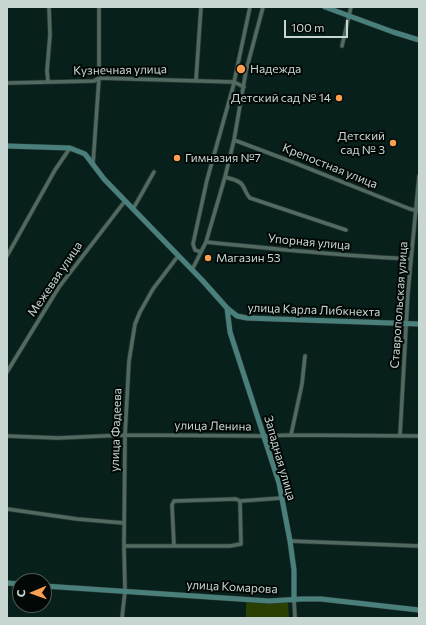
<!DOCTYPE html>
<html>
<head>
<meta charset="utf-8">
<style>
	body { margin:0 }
	#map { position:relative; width:426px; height:625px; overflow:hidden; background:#08201b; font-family:Commissioner,sans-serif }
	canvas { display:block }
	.frame { position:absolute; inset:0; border:8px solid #c8d6d2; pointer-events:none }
	.north { position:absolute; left:12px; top:573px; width:40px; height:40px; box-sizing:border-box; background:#020806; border:1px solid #515a58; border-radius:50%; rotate:268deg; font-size:11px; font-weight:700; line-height:16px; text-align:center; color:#c8d6d2 }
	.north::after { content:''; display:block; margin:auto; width:14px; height:18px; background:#fa9f4f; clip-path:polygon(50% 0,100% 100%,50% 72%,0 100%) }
	.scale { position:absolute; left:284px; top:20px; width:64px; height:18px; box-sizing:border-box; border:2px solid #c8d6d2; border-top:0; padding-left:5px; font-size:12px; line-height:14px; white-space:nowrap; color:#c8d6d2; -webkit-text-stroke:3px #020806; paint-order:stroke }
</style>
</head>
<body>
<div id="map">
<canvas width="426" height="625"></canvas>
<div class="frame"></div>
<div class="north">С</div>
<div class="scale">100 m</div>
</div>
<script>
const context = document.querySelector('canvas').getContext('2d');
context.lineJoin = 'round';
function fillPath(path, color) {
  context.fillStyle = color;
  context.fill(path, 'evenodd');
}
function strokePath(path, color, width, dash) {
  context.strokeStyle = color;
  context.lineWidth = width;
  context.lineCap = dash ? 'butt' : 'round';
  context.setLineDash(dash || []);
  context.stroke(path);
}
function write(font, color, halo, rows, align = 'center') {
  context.font = font + ' Commissioner,sans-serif';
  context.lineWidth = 4;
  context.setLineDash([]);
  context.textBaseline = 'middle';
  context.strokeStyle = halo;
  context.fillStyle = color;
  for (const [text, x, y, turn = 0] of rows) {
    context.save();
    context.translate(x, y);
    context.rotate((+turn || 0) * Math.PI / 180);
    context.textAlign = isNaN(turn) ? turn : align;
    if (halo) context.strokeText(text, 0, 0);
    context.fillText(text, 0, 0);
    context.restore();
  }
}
fillPath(new Path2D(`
	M246,602L288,603L289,618H246Z`), '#294002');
const minor = new Path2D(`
	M342,46L351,7
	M196,80L201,7
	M48,81L47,71L50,35L49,7
	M7,83L94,81L99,78L234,82L244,87
	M234,140L290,161L410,209L419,211
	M93,164L99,78V7
	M225,177C231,179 240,180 243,186C246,191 246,194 250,198L346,230
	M133,209L154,172
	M206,242C274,249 343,256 411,259
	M201,252L195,250L193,244L207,180L233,87L250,7
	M7,256L55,170L70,148
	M192,270L206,242L225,177L234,140L246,71L263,7
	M7,372L59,287L125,201
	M291,435L302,384L305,356
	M400,435L408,292L419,176
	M7,436L58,438L125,435L265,436L291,435L419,436
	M7,509L77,519L124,523
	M290,541L419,546
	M124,546H230L241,544L240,501
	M174,546L172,505L174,501L236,499L240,501L282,498
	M294,600L295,618
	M122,618L125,591L124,546L125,435L129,361L135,324L140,312L153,289L178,256`);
const secondary = new Path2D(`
	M325,7L393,32L419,40
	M7,146L70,148L85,154L104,179L202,280L227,308L237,316L247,318L419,324
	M227,308L230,332L279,483L290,541L294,570V600
	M7,583L20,584
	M44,586L269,601L302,599H321L419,610`);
strokePath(minor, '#2c3733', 5);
strokePath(secondary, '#2c3733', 6);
strokePath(minor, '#506a62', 3.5);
strokePath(secondary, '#49807c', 5);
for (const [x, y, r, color] of [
	[241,69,5,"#fa9f4f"],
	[339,98,4,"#fa9f4f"],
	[393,143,4,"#fa9f4f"],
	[177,158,4,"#fa9f4f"],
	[208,258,4,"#fa9f4f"]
]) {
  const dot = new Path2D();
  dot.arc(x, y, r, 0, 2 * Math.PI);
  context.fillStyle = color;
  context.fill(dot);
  strokePath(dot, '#020806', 1.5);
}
write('12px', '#c8d6d2', '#020806', [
	["Надежда",250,69],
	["Детский сад № 14",331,98,"right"],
	["Детский",385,136,"right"],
	["сад № 3",385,150,"right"],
	["Гимназия №7",185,158],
	["Магазин 53",216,258]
], 'left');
write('12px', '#c8d6d2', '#020806', [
	["Кузнечная улица",120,70,-1],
	["Крепостная улица",330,166,22],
	["Упорная улица",309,242,5],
	["Межевая улица",55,279,-56],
	["Ставропольская улица",399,305,-86],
	["улица Карла Либкнехта",314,310,2],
	["улица Ленина",213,426,1],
	["улица Фадеева",116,430,-88],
	["Западная улица",280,458,74],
	["улица Комарова",232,587,3]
]);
</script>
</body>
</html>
